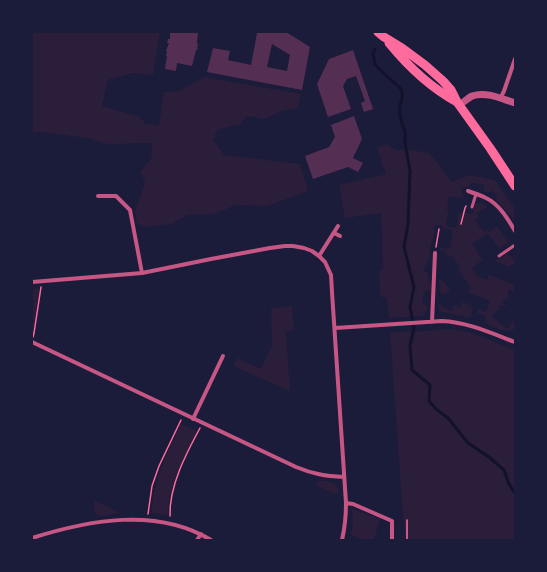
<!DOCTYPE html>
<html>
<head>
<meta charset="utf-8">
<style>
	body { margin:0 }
	#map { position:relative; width:547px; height:572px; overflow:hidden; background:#1b1b3a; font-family:"Noto Serif",serif }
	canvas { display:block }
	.frame { position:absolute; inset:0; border:33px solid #1b1b3a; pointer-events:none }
</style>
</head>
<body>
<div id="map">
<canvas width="547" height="572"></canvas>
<div class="frame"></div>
</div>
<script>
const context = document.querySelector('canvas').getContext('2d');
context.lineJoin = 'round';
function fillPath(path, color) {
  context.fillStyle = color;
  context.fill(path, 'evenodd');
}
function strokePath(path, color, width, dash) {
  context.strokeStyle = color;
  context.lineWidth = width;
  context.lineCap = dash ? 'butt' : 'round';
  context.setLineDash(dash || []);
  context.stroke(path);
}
fillPath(new Path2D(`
	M32,32H160L153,75L133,73L108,80L102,106L138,116L146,124L159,125L164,92L180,91L204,77L301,94L298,108L281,111L264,119L247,116L241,124L217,130L213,140L224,155L300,164L308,191L268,206L236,205L214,214L187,215L172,224L146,227L137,224L135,211L145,182L140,172L151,159L152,143L108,144L86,138L40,132L32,133Z
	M387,144L396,150H413L429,153L437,162L449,179L451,182L470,175L495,180L515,209V221L496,199L497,197L493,191L487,193L484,191V185L472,183L469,186L461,188L464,199L449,196L447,210H449L446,226L456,228L459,212L462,213L460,223L462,224L465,213L472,214L475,204C481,202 483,203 488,207L477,213L479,217L475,220L484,232L487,230L488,232L497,226L508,242L499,249L488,233L472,244L483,260L472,268L477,276L487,280L489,275L515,285V292L509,290L507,294L509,295L507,300L504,299L502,303L506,304L505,306L501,305L492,317L507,329L513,321L515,322V329C505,334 495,327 485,323L486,316L477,313L478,309L486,312L490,301L466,292L471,288L458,269L460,267L451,255L448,257L445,251L440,250V248L450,249L453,230L443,228V226L434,225L435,233L431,244L429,259L423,271L428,272L429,282L431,283L430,290L424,291L422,304L428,305C427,311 426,314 421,316L389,318L387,299L380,296L379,271L383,269L381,213L345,218L339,185L386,174L377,148Z
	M507,254L515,260V266L511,264L510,267L494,261Z
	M442,279L450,290L444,295L440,293L439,281Z
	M39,288L33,333L32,332V289Z
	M462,302L469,304L468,306L473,308L470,318C460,315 451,314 441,312L438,307V304L451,311L454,305L460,308Z
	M292,306L294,330L286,331L290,391L233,366L237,358L261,369L272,345L271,308Z
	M451,329L469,332L515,350V540H406L403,517L390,332L425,331Z
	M181,424L197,431C185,456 167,487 168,515L152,513C152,481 168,452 181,424Z
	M319,481C328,481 336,481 339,492L338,493L335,494L317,486Z
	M94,500L120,513L99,516L95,513Z
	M352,509L375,517L380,519L374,540H365L351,535L353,521Z`), '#2a1e3b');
strokePath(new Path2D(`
	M375,49L373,54L375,64L380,70L400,88L402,92V99L400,105V114L402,124L405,131V143L410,171L408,224L404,247L414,287L410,307L414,328L410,346L412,370L430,385L429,401L436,409L448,418L468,443L489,457L504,470L509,484L515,493`), '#12122b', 3);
fillPath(new Path2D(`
	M170,32H198L197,43L198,44L197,50H196L192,66L177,63L176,71L165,69L167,56H166L167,51H166L169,43H167L168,39H170Z
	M255,32H286L310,47L302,90L207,72L213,48L230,51L228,60L251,65L257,33ZM272,44L290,55L287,71L267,67Z
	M353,50L373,109L364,112L361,103L365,101L356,76L347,79L343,86L351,109L328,117L317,84L329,59Z
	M354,116L362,139L353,158L363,163L358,172L348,167L313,179L305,156L329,147L335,137L331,125Z`), '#542f53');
strokePath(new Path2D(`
	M461,224L465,208L466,206
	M436,247L439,229
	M33,337L34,333L41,287
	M148,514L152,486L159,466L181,420
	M170,516C169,486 186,454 200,428
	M407,520V540`), '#ff6b9d', 1.5);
strokePath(new Path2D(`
	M472,207L476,194
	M499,256L515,245`), '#c65784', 3);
strokePath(new Path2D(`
	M500,99L504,91L515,59
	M468,191C474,193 480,195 486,198C499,204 508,219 515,231
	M98,196H116L130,210L142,273
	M334,233L340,236
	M319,256L338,226
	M32,282L142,273L211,259L270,248L285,246H293L304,248L312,251L319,256L325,262L331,275L332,292L346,503C346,516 345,527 342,540
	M432,322L435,253
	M335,328L442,321C467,322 491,333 515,342
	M32,342L296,467C313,474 325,476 344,477
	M193,419L223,356
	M346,503L353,504L392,521V540
	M32,538C89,520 157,507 211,540
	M197,540L201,534`), '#c65784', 4);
strokePath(new Path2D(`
	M459,105C464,102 468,98 472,96C486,91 502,99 515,103`), '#c65784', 7);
strokePath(new Path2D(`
	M378,32L384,37L402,48L425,65L443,81L451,90L457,102L490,148L515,186
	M389,43C407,65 431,88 457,102`), '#ff6b9d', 9);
</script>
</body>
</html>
